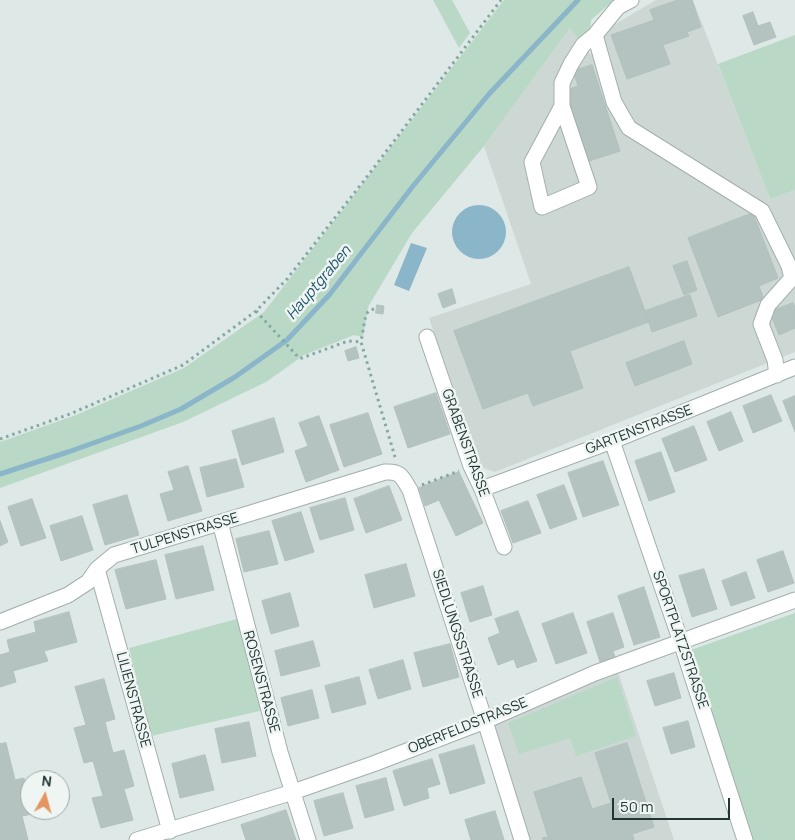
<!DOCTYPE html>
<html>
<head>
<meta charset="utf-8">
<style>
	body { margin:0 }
	#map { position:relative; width:795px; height:840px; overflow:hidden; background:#dee8e6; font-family:Manrope,sans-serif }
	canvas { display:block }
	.north { position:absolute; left:20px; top:770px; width:50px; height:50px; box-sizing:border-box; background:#eef5f3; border:1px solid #9ca9a7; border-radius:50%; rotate:7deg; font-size:14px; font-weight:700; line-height:20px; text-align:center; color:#213634 }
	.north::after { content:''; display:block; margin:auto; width:18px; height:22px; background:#e59660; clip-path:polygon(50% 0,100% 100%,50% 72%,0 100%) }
	.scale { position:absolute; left:612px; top:798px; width:118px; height:22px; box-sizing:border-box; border:2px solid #213634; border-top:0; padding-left:6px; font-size:15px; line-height:18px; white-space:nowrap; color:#213634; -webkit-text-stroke:4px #eef5f3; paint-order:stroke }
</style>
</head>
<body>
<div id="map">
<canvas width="795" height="840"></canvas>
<div class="north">N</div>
<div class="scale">50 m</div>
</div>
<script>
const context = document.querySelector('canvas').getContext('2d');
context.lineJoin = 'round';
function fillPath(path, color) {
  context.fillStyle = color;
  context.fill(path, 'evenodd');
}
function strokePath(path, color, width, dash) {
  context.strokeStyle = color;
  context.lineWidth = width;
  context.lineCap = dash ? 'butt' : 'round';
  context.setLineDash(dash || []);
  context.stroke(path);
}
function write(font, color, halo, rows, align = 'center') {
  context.font = font + ' Manrope,sans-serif';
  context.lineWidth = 5;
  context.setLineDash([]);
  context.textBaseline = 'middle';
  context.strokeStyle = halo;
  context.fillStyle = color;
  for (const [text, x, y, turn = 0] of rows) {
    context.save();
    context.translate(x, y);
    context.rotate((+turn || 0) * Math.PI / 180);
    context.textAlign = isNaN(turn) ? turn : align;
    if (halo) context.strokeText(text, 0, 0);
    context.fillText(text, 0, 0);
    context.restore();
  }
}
fillPath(new Path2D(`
	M656,0H693L770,199L795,190V352L495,472L481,467L429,318L531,284L484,146L570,28L591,55L607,29Z
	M616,666L674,840H524L485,721Z`), '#cdd8d5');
fillPath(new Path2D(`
	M433,0H452L470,33L459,48Z
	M504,0H614L591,20L590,30L580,41L570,28L484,146L412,233L368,307L363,337L354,335L304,355L266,382L183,422L0,488V442L76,415L184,368L264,312Z
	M795,35V190L770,199L718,64Z
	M795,613V840H751L691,650Z
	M244,617L268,709L151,736L129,648Z
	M617,677L636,736L576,756L570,738L519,754L508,723Z`), '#b9d8c6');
fillPath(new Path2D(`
	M452 232a27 27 0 1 1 54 0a27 27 0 1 1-54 0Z
	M411,243L427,248L409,291L394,285Z`), '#8bb5c9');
strokePath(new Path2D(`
	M0,474L68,452L141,426L181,409L235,377L287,340L330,294L413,186L489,94L578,0`), '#8bb5c9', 5);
const building = new Path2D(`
	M678,0H692L701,27L687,32L689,36L663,45L670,64L627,79L611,35L654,20L650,10Z
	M753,12L758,26L770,22L776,37L754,45L743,16Z
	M592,65L620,151L589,161L566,90L578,86L573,71Z
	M753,213L778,278L759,286L764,299L718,317L688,238Z
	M687,261L697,290L684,295L673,266Z
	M629,267L649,322L570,351L583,388L533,406L528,393L483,409L454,331Z
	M452,289L456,303L443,308L438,294Z
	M690,295L697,316L652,332L645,311Z
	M793,303L795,307V328L779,335L770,312Z
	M377,305L384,306L383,314L376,313Z
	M684,341L692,364L635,386L626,363Z
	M356,347L359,358L348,361L345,351Z
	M436,393L450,434L408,448L394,407Z
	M771,395L782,421L753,433L743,406Z
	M795,396V432L783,401Z
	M731,412L743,441L719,451L707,422Z
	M368,413L382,454L344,467L330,425Z
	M319,416L339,470L306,482L295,451L308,446L299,423Z
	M274,418L284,452L242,465L232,431Z
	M694,426L707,460L675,472L662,439Z
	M661,452L675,492L649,501L635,461Z
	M236,459L244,487L207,497L200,468Z
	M603,461L619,505L583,517L568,473Z
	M188,466L202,511L168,521L160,494L174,490L168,472Z
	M459,472L483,523L456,536L439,500L425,506L419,488Z
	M564,485L577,519L550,529L537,495Z
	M389,486L402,520L366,533L354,499Z
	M127,495L139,535L105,545L93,505Z
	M345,498L354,530L320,540L310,508Z
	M32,499L46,538L21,546L8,507Z
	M528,501L541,533L513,543L501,511Z
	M301,512L314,552L285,561L272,521Z
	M82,516L93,550L61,561L50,526Z
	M0,521L8,542L0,546Z
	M269,531L278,564L244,572L236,539Z
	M203,546L214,590L176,599L165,555Z
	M783,551L794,583L768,592L757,560Z
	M156,560L166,599L126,609L115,570Z
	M406,564L415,596L374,608L365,575Z
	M704,569L717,609L692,617L679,576Z
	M746,572L755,598L731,606L722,581Z
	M483,586L492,615L470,622L461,593Z
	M644,587L660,637L634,645L618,596Z
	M290,593L299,626L271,634L262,601Z
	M518,611L537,661L517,668L514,659L498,665L488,638L500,633L495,619Z
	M69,612L77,642L44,651L48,661L13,671L16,682L0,687V655L10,652L7,640L36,632L34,622Z
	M573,613L587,653L556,664L542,624Z
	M613,613L624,647L613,651L615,657L600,662L587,622Z
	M313,641L320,666L281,676L275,651Z
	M450,644L459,677L423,687L414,653Z
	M403,660L411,689L378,699L369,670Z
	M674,673L681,698L655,706L647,681Z
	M359,677L366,704L332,713L325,686Z
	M104,679L115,719L105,722L113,753L124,750L134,786L124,789L133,820L101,828L92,798L103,796L93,761L84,763L74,728L86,725L75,687Z
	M312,690L319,718L288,726L281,698Z
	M688,721L695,747L671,754L663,728Z
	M249,722L256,756L222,763L215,729Z
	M6,743L15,780L24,778L30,810L32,814L22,816L28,840H0V744Z
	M627,743L654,827L632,834L634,839L631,840H543L542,838L548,837L534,792L581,777L592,809L611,803L595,753Z
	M474,745L485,783L450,794L439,755Z
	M205,755L214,790L180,798L172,764Z
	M432,759L440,784L427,788L429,798L404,806L393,771Z
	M386,778L394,810L365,818L356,786Z
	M343,793L353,828L324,836L314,801Z
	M286,810L296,840H246L241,825Z
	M495,811L504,840H471L465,820Z`);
fillPath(building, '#b4c3bf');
strokePath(building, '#b2c1bd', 1);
const minor = new Path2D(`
	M631,0L618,7L595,35L614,102L629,128L762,211L789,266L792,278L768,305L761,324L775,360L777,375
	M562,106L532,162L542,207L589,187L562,106V83L571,64L583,45L595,35
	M427,337L471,466L482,489L504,547
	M612,441L681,642L745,840
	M482,489L612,441L795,367
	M218,524L221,526L280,752L308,840
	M97,569L170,831
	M0,622L68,595L88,582L97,569L114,555L385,472C401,471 402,477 410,490L485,721L522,840
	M137,840L293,792L373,764L485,721L595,673L795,600`);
strokePath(minor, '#a2afad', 17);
strokePath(new Path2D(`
	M374,309L370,310L366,314L361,342L395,457
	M256,311L299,358H302L348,341L361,342
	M0,439L70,414L183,365L256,311L287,279L366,178L501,0
	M422,485L459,471`), '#82a9a3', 3, [2.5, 4]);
strokePath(minor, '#fff', 15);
write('14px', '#213634', '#eef5f3', [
	["GARTENSTRASSE",639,430,-21],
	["GRABENSTRASSE",465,443,70],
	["TULPENSTRASSE",185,534,-17],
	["SIEDLUNGSSTRASSE",457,634,72],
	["SPORTPLATZSTRASSE",680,640,71],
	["ROSENSTRASSE",261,682,75],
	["LILIENSTRASSE",133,700,75],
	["OBERFELDSTRASSE",468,726,-22]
]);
write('italic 15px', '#22546c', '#eef5f3', [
	["Hauptgraben",319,283,-50]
]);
</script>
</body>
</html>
